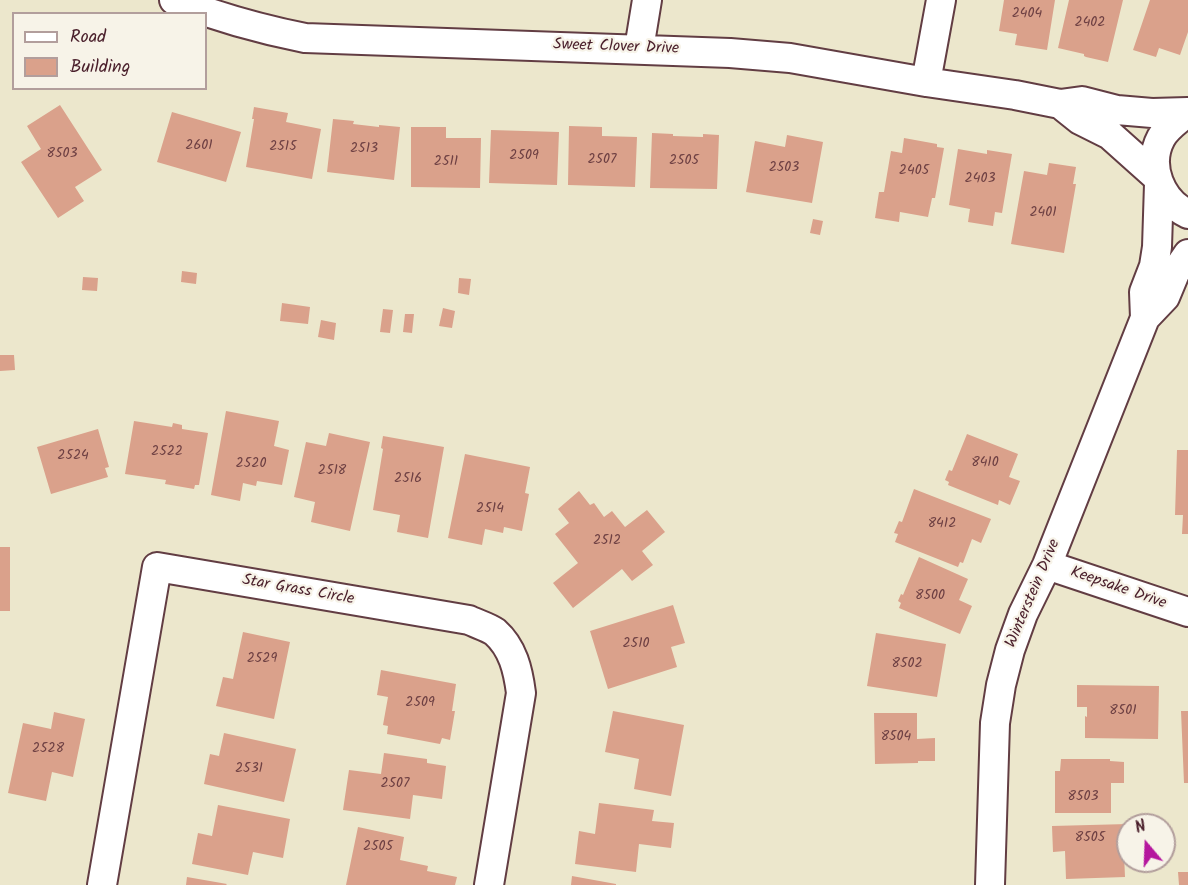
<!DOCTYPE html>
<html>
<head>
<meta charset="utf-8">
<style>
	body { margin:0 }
	#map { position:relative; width:1188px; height:885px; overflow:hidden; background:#ece7cc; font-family:Kalam,sans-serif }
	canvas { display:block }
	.legend { position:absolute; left:12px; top:12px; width:195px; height:78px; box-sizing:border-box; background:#f7f3e8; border:2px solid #b29e9c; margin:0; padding:8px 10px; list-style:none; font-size:18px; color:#4a1f2b }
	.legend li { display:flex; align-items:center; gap:12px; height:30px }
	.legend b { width:30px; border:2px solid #b29e9c }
	.north { position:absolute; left:1116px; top:813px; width:60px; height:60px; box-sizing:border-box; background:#f7f3e8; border:2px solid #b29e9c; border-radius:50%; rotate:341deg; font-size:16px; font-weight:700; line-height:24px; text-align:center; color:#4a1f2b }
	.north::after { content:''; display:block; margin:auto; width:21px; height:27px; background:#b5179e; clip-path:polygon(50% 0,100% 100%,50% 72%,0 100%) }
</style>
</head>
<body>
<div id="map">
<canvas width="1188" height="885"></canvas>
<ul class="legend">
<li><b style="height:8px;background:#fff"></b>Road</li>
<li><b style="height:16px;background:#daa18b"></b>Building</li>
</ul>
<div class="north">N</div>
</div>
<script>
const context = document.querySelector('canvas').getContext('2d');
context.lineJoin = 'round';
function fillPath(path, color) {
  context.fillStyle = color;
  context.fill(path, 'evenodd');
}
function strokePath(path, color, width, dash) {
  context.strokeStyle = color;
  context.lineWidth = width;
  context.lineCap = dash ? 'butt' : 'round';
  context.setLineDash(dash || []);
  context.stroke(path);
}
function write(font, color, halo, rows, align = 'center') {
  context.font = font + ' Kalam,sans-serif';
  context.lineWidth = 4.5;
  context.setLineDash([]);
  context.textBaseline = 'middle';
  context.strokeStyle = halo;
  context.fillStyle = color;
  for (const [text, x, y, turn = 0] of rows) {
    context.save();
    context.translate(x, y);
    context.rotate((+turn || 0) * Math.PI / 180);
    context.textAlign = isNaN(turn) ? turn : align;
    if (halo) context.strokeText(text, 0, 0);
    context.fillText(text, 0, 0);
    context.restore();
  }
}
fillPath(new Path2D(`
	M1004,0H1055L1047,50L1015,45L1017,34L999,31Z
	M1069,0H1123L1108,62L1086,57L1084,56V54L1058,48Z
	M1150,0H1188V32L1180,55L1159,48L1156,57L1133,50Z
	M60,105L102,170L75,187L84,201L58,218L21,162L41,149L27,126Z
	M254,107L288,113L286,122L321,129L312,179L246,167L254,119H252Z
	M172,112L241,132L226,182L157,162Z
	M333,119L354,121L353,124L379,127V125L400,127L394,180L327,172Z
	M569,126L602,127V136L637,137L635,187L568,185Z
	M411,127H446V138H481L480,188L411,187Z
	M491,130L559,132L557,185L489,183Z
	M652,133L673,134V136L703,137V134L719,135L717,189L650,188Z
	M787,135L823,142L812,203L746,192L755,141L785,147Z
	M904,138L937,144V147L944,148L935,198H932L928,217L900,212L899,222L875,218L879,192H884L891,151L902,153Z
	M958,149L987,154V150L1012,154L1002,213L995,212L993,226L968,222L970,209L949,205Z
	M1049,163L1076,167L1073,184H1076L1064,253L1011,244L1024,171L1047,175Z
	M813,219L823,221L820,235L810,233Z
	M182,271L197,273L196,284L181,282Z
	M83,277L98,278L97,291L82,290Z
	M459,278L471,279L469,295L458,293Z
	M282,303L310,307L308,324L280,321Z
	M443,308L455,311L452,328L439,326Z
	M383,309L393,310L390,333L380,332Z
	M405,314H414L412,333L403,332Z
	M321,320L336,323L334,340L318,337Z
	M0,355H14L15,370L0,371Z
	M226,411L279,421L274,446L289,450L282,485L257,481L256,486L243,483L240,501L211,495Z
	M134,421L172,427L173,423L182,425V429L208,433L199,485H195L194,489L165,484L166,480L125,474Z
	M98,429L109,467L105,468L108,477L51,494L37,447Z
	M329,433L370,442L350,531L311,522L315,502L294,497L306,442L326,446Z
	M967,434L1018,454L1009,477L1020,481L1010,505L999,500L998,505L948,485L949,482L945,480L949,470L952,471Z
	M383,436L444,447L428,538L397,532L400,515L373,510L383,449L381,448Z
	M1177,450H1188V534H1182L1183,515H1175Z
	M465,454L530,467L525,493L529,494L522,531L504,527L503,533L485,529L482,545L448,538Z
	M914,489L991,519L981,543L972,539L963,563L960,562L958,567L895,542L898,534L894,533L899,521L902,522Z
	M579,491L590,505L594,503L604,517L612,511L625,527L647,510L665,532L642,551L653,565L632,581L622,569L573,608L553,583L578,563L555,534L569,523L558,509Z
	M0,547H10V611H0Z
	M919,557L968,579L959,600L972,606L960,634L899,608L901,603L898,601L901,594L903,595Z
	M673,605L685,643L671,647L677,667L608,689L590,631Z
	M243,632L290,642L274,719L216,706L223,677L233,679Z
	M876,633L946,644L937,697L867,686Z
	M381,670L456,684L452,711H455L450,740L442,738L440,744L387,734L388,726L383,725L388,697L377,695Z
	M1077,685L1159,686L1158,739L1085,738V716L1087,717V707H1077Z
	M613,711L684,725L671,796L634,789L639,759L605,752Z
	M1181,711H1188V783H1184Z
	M54,712L85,719L73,777L52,772L46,801L8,793L23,723L51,729Z
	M874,713H917V739L935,738V761H918V763L875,764Z
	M224,733L296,749L284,802L204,784L210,754L219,756Z
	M384,753L427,759V763L446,766L442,799L413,795L410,819L343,810L349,770L381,774Z
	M1061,759H1110V761L1124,762V783H1111V813H1055V771H1060Z
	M599,803L654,810L652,821L674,823L671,848L639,844L636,872L575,864L579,831L595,834Z
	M218,805L290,819L283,858L253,852L248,875L192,864L198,833L212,836Z
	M1128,824V854H1124L1125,877L1066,879L1065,851L1053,852L1052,826Z
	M358,827L404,837L400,860L428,866L427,871L457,877L455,885H346Z
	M1178,872H1188V885H1179Z
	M572,876L616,884V885H571Z
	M187,877L227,884L226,885H186Z`), '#daa18b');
const minor = new Path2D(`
	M174,0C217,17 260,29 305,38L730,53L790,58L926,82L1015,95L1060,104L1082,101L1117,110L1152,113L1188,112
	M639,49L647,0
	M926,82L941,0
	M1060,104L1080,120L1110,135L1157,177
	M1188,112C1178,120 1167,127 1161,138C1146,166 1161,201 1188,214
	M1145,318L1144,292L1154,266L1157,247L1159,184
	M1047,565L1188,612
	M102,885L157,567L469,620C477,624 488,627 495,632C513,648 518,670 521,693L489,885
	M990,885L995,723L1001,685L1010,650L1023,614L1047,565L1145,318L1165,297L1175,273L1188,254`);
strokePath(minor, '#623d43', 32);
strokePath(minor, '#fff', 28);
write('14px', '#6e4043', null, [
	["2404",1027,15],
	["2402",1090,24],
	["2601",199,147],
	["2515",283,148],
	["2513",364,150],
	["8503",62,155],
	["2509",524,157],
	["2507",602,161],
	["2505",684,162],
	["2511",446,163],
	["2503",784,169],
	["2405",914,172],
	["2403",980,180],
	["2401",1043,214],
	["2522",167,453],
	["2524",73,457],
	["8410",985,464],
	["2520",251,465],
	["2518",332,472],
	["2516",408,480],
	["2514",490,510],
	["8412",942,525],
	["2512",607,542],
	["8500",930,597],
	["2510",636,645],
	["2529",262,660],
	["8502",907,665],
	["2509",420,704],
	["8501",1123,712],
	["8504",896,738],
	["2528",48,750],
	["2531",249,770],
	["2507",395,785],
	["8503",1083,798],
	["8505",1090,839],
	["2505",378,848]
]);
write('16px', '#4a1f2b', '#f7f3e8', [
	["Sweet Clover Drive",616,48,2],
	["Keepsake Drive",1118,589,19],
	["Star Grass Circle",298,591,10],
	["Winterstein Drive",1034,594,-67]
]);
</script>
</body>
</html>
